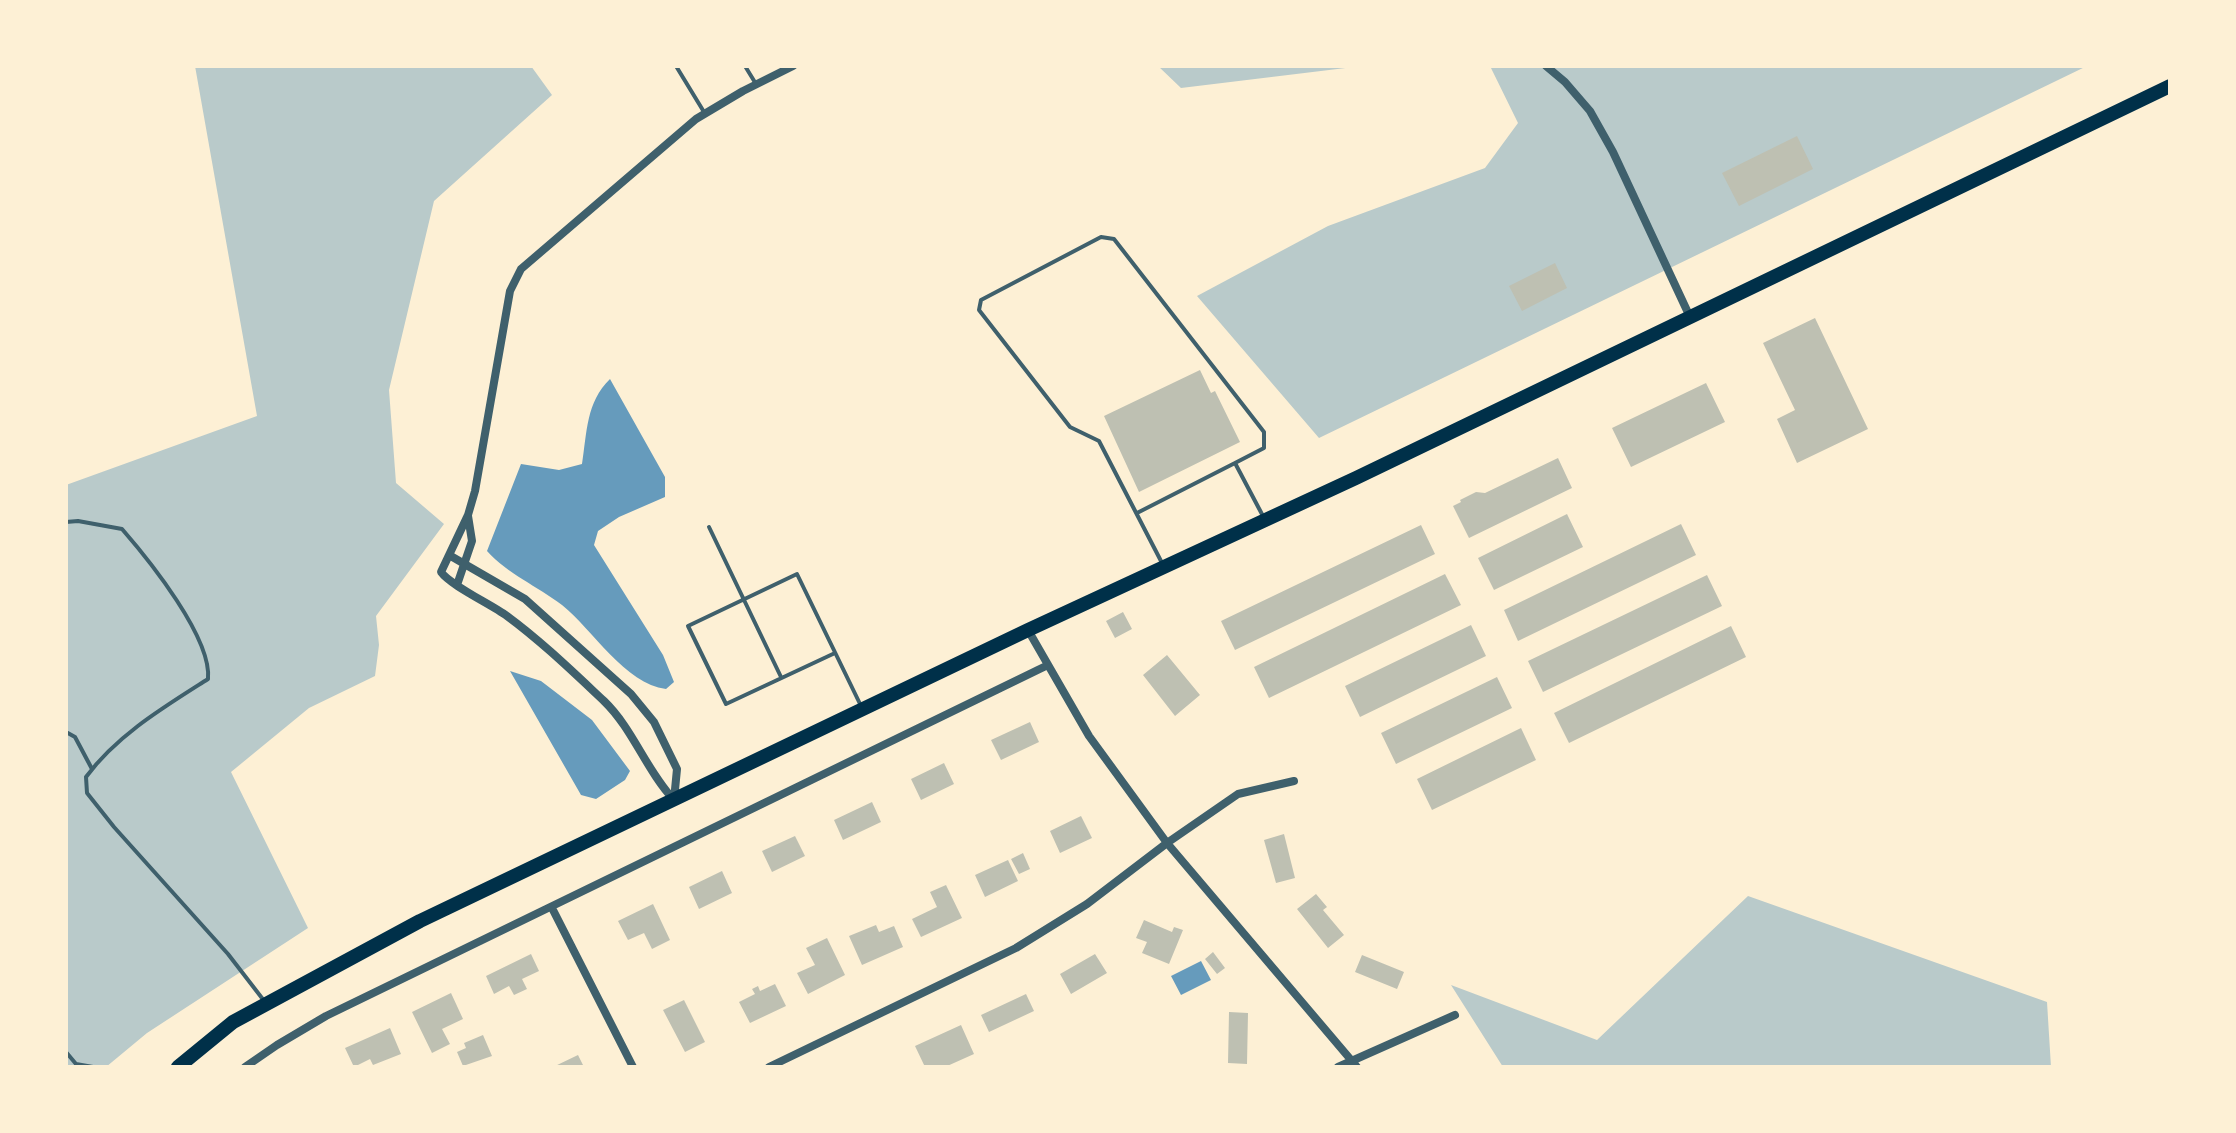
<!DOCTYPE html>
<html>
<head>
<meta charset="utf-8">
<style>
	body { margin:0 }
	#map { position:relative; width:2236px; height:1133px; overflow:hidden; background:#fdf0d5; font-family:Montserrat,sans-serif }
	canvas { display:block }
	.frame { position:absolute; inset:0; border:68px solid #fdf0d5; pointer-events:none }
</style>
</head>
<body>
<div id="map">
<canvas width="2236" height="1133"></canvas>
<div class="frame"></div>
</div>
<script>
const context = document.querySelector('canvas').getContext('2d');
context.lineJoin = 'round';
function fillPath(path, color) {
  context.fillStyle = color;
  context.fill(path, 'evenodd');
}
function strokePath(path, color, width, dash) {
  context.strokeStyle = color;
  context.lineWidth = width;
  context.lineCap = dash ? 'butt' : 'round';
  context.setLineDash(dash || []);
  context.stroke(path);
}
fillPath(new Path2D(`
	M195,66H531L552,95L434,201L389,390L396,483L444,524L376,616L379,645L375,676L309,708L231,772L308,928L147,1033L106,1067H66V485L257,416Z
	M1158,66H1362L1181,88Z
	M1490,66H2087L1319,438L1197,296L1328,226L1485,168L1518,123Z
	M1748,896L2047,1002L2051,1067H1503L1451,985L1597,1040Z`), '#b9caca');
fillPath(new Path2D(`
	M610,379L665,477V497L619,517L598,531L594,545L663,655L674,682L666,689C625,684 593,630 562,605C537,586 508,574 487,551L521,464L559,470L582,464C587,433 586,402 610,379Z
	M510,671L541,681L592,720L630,771L625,780L596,799L581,795Z
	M1201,961L1211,980L1181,995L1171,976Z`), '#669bbc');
fillPath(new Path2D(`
	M1797,136L1813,169L1739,206L1722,173Z
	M1555,263L1567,288L1522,311L1509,286Z
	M1815,318L1868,429L1797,463L1777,419L1795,410L1763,343Z
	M1200,370L1211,393L1215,391L1240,442L1139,492L1104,416Z
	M1706,383L1725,422L1631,467L1612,428Z
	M1558,458L1572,488L1469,538L1453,506L1461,502L1460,500L1476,492L1485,493Z
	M1567,514L1583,547L1494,590L1478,558Z
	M1681,524L1696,555L1518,641L1504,610Z
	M1421,525L1435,554L1235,650L1221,621Z
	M1445,574L1461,605L1269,698L1254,667Z
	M1707,575L1722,606L1543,692L1528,661Z
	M1123,612L1132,629L1115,638L1106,621Z
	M1471,625L1486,656L1360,717L1345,686Z
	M1731,626L1746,657L1569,743L1554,713Z
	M1167,655L1200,695L1175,716L1143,675Z
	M1497,677L1512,708L1396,764L1381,733Z
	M1030,722L1039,742L1001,760L991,740Z
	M1521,728L1536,760L1432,810L1417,779Z
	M944,763L954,784L921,800L911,779Z
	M872,802L881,822L843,840L834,820Z
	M1081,816L1092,838L1060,853L1050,831Z
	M1284,834L1295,878L1276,883L1264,840Z
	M795,836L805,856L772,872L762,851Z
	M1023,853L1030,869L1019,874L1011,859Z
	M1008,860L1018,881L985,897L975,875Z
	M722,871L732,893L699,909L689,887Z
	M946,885L962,918L921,937L912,919L937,907L930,892Z
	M1316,894L1327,907L1323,910L1344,935L1328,948L1297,909Z
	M653,904L670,940L652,949L644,933L628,940L618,921Z
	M1144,920L1172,932L1174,927L1183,930L1169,964L1142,953L1147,942L1136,938Z
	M876,925L879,932L894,926L903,947L862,965L849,936Z
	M827,938L845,975L808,994L797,973L815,965L806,948Z
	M1213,952L1225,968L1217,974L1205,959Z
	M531,954L539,971L522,979L527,989L514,995L509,986L494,994L486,976Z
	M1095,954L1107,973L1071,994L1060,974Z
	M1362,955L1404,972L1397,989L1355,972Z
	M775,984L786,1006L750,1023L739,1002L755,994L752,989L758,986L760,991Z
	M451,993L463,1019L442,1029L450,1044L432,1053L412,1012Z
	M1026,994L1034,1011L989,1032L981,1015Z
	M684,1000L705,1042L685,1052L663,1010Z
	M1229,1012L1248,1013L1247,1064L1228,1063Z
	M961,1025L974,1054L945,1067H925L915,1046Z
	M390,1028L401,1054L373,1065L370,1059L354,1067L345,1048Z
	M483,1035L492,1056L463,1066L457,1052L466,1048L464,1043Z
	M578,1055L584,1067H553Z`), '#bec0b2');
strokePath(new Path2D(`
	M676,66L704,112
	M745,66L756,84
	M1137,513L1235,463
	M66,522L78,521L122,529C149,560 212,638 208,679C164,707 117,735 86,777L87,793L114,827L228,954L265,1002
	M709,527L781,677
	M1162,563L1099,441L1070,427L979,310L981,300L1101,237L1114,239L1264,432V448L1235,463L1264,518
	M835,653L726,704L688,626L797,574L862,708
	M66,732L75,737L92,769
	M66,1052L76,1064
	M76,1067V1064L93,1067`), '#3f606c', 4);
strokePath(new Path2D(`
	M1546,66L1565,82L1590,111L1613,152L1690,317
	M449,555L525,599L631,694L654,722L677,769L674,800
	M457,585L472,541L468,516
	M1028,630L1089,736L1167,843L1357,1067
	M674,800C646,770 633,729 604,701C573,672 541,641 507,616C491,604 451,586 441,572L468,515L475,491L510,291L521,269L696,119L743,91L793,66
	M552,908L633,1067
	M245,1067L277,1045L326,1016L1048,665
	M769,1067L1016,948L1087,904L1167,843L1238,794L1294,781
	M1338,1067L1455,1015`), '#3f606c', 8);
strokePath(new Path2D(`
	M178,1067L233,1022L420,921L1028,630L1356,478L2170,86`), '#003049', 14);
</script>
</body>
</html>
